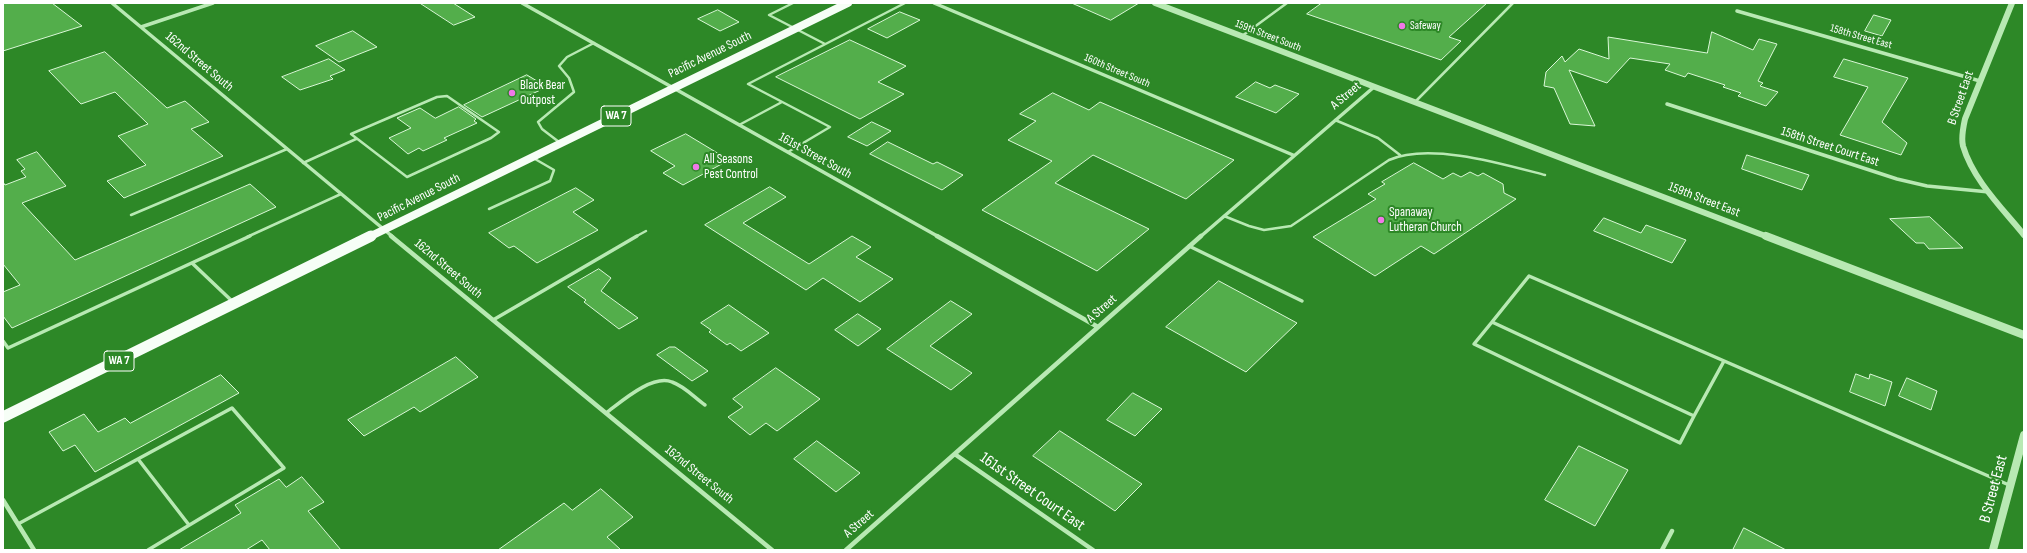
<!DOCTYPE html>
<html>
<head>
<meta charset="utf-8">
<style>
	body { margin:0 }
	#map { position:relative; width:2027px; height:553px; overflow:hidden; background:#2d8827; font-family:"Sofia Sans Condensed",sans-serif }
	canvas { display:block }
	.frame { position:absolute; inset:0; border:4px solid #fff; pointer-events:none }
</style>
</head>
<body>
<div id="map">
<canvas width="2027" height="553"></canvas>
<div class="frame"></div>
</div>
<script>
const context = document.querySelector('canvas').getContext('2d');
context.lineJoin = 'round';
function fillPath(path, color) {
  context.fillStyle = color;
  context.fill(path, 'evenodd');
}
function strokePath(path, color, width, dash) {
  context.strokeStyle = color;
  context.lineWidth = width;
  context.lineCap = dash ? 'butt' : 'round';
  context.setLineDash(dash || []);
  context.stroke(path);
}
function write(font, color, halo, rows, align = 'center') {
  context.font = font + ' "Sofia Sans Condensed",sans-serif';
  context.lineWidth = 4;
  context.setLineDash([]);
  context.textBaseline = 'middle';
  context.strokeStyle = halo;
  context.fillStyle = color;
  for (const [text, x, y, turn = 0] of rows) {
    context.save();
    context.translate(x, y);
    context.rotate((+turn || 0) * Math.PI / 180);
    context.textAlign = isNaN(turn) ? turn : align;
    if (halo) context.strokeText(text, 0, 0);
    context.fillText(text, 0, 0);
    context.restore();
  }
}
const building = new Path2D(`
	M3,3H52L82,26L3,51Z
	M420,3H453L475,17L454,25Z
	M1072,3H1139L1111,20Z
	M1322,3H1487L1449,37L1461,41L1441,60L1307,14Z
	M718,10L739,22L720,31L698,19Z
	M900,12L920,20L887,38L868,29Z
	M1874,15L1891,20L1882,36L1865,31Z
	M353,31L377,47L339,62L316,46Z
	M1712,32L1753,50L1759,39L1777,44L1758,81L1763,83L1760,86L1778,92L1766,106L1738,96L1741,93L1723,87L1725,85L1688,73L1685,77L1665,70L1670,64L1630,58L1607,83L1569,70L1595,126L1570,124L1554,88L1544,86L1546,72L1562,56L1565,62L1579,49L1609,59L1608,37L1707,53Z
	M850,40L906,66L878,82L904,94L860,119L776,77Z
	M105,52L167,108L185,101L209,122L191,129L223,156L124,198L107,181L146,165L118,136L148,124L115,92L81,104L49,71Z
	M329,59L345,70L330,76L333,79L300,90L282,77Z
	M1844,59L1908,78L1882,122L1907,143L1901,155L1840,135L1868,87L1834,77Z
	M527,75L547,87L482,117L464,105Z
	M1256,82L1270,88L1275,85L1299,94L1276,113L1236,97Z
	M1053,93L1089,110L1100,102L1234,160L1186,199L1093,155L1055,183L1149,229L1097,271L982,210L1052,161L1008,140L1036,121L1020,114Z
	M459,107L476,119L474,121L477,123L444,138L447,140L423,151L419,148L408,154L389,138L411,128L397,118L420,108L435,118Z
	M872,122L891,131L867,146L848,137Z
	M686,134L729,160L683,185L663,173L675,166L651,151Z
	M888,142L933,164L937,162L963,175L942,190L870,154Z
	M37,152L66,186L22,203L75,260L250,184L276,207L12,328L3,316V292L20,285L3,264V182L5,185L26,177L21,171L25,169L17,160Z
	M1747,155L1809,175L1802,190L1742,169Z
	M1414,163L1443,179L1453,173L1461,177L1470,172L1478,176L1483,173L1503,184L1504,193L1516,199L1434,254L1421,246L1375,276L1313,237L1376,199L1368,194L1385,184L1382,182Z
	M770,187L786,197L743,223L809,264L852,236L871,247L856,257L893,279L860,302L823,278L806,290L705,225Z
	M576,188L594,200L573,212L598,230L537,263L514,246L509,248L489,233Z
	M1930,217L1963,248L1929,249L1924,243H1916L1890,219Z
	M1604,218L1641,233L1646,225L1686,240L1672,263L1594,231Z
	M599,269L611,278L601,291L638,318L619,329L584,302L586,300L568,287Z
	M1219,281L1297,323L1246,372L1166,327Z
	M951,301L972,314L930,346L972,373L951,390L887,349Z
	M729,305L769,333L741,351L730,343L727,345L709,332L711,330L701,323Z
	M858,314L881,329L858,346L835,330Z
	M670,347H675L708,371L692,381L657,355Z
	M456,357L478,377L420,412L414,407L364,436L348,420Z
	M776,368L820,399L777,431L766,423L750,435L728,417L743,407L733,399Z
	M1856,374L1869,379L1870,374L1892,382L1885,406L1850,392Z
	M221,375L239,393L95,472L75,445L63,451L49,432L84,414L98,432L125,418L130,423Z
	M1907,378L1937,391L1931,410L1899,396Z
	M1133,393L1162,409L1135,436L1107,420Z
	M1060,431L1142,484L1115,511L1033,456Z
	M817,441L860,473L836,492L794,459Z
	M1579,446L1628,470L1595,526L1545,500Z
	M302,477L324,502L308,511L341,550H270L262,540L246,550H179L241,513L235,505L279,479L286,487Z
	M601,489L633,517L607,537L621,550H498L564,503L572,510Z
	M1744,528L1786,550H1733Z`);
fillPath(building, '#53ae4b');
strokePath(building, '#daf7d7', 1);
strokePath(new Path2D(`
	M793,3L769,15L825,44
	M1242,36L1287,3
	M447,96L499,132L491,138L407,177L351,134L437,97Z
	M1415,102L1513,3
	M1335,120L1378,138L1400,155
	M739,125L782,102
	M559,142L542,129L538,122L574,92L569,78L559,66L567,57L594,43
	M788,152L830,127L748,84L905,3
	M303,163L356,139
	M489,209L550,181L554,170L535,159
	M131,215L287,149
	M1224,216L1249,226L1264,230L1291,226L1389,160C1429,142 1503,164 1545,175
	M247,237L341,194
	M635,237L646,231`), '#b8e9b3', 2.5);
strokePath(new Path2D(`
	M1189,246L1302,301
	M192,263L233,302
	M493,320L637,236
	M1492,322L1474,344L1680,443L1694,416
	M3,341L8,348L250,236
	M1724,361L1694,416L1492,322L1529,276L2009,485
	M606,413C621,402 652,374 672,382C684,386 694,397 705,405
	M138,459L189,525
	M18,524L232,408L284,468L148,550`), '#b8e9b3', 3.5);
strokePath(new Path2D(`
	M112,3L393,237
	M522,3L939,237
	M934,3L1293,155
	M1737,11L1980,81
	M141,27L213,3
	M1667,104L1897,179L1927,186L1989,192
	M1200,237L1374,87`), '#b8e9b3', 3.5);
strokePath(new Path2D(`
	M391,236L772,550
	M937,236L1098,327
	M956,455L1093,550
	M3,500L34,550
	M846,550L1201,236
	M1662,550L1672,531`), '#b8e9b3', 4.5);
strokePath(new Path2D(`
	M1155,3L1768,237
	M2012,3L1965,119C1963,128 1961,138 1963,146C1973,180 2003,209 2024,235`), '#b8e9b3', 6);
strokePath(new Path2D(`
	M1766,236L2024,335
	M1993,550L2024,435`), '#b8e9b3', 8);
strokePath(new Path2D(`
	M369,237L848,3`), '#f6fef6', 8);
strokePath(new Path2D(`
	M3,417L371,236`), '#f6fef6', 11);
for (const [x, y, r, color] of [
	[1402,26,4,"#f178e8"],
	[512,93,4,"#f178e8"],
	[696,167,4,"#f178e8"],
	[1381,220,4,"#f178e8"]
]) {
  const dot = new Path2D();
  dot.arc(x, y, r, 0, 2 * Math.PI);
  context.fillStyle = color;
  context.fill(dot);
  strokePath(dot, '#2d8827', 1.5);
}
write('11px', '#fff', '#2d8827', [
	["Safeway",1410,26]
], 'left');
write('11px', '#fff', '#2d8827', [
	["159th Street South",1268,36,21],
	["158th Street East",1861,37,16],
	["160th Street South",1117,71,23]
]);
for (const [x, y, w] of [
	[616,116,30],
	[119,361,30]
]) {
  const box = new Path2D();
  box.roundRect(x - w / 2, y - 10, w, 20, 3);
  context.fillStyle = '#2d8827';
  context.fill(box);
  strokePath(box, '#fff', 1);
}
write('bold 12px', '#fff', null, [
	["WA 7",616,116],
	["WA 7",119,361]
]);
write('13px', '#fff', '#2d8827', [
	["Pacific Avenue South",710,55,-26],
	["162nd Street South",199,62,40],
	["A Street",1346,96,-40],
	["B Street East",1961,98,-71],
	["158th Street Court East",1830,147,18],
	["161st Street South",815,156,29],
	["Pacific Avenue South",419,198,-27],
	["159th Street East",1704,200,21],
	["162nd Street South",448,269,40],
	["A Street",1102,309,-41],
	["162nd Street South",699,475,39],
	["A Street",859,524,-41]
]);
write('13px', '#fff', '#2d8827', [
	["Black Bear",520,86],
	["Outpost",520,101],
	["All Seasons",704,160],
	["Pest Control",704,175],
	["Spanaway",1389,213],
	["Lutheran Church",1389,228]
], 'left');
write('16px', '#fff', '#2d8827', [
	["B Street East",1994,489,-75],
	["161st Street Court East",1032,492,35]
]);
</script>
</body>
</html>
